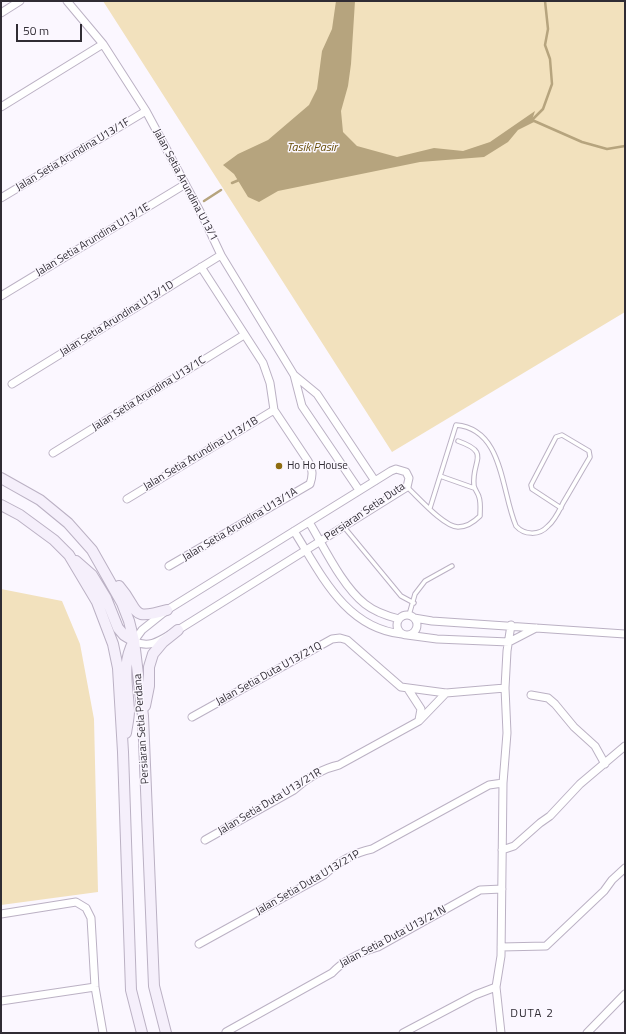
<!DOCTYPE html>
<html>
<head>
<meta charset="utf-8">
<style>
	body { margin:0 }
	#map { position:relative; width:626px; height:1034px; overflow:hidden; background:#fbf7ff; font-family:"Titillium Web",sans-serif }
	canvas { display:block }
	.frame { position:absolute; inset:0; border:2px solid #302c34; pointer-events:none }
	.scale { position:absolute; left:16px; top:24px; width:66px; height:18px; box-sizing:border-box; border:2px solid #302c34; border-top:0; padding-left:5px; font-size:12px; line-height:14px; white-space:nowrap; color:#302c34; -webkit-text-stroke:3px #fbf7ff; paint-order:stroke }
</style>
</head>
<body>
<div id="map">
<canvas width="626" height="1034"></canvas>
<div class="frame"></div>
<div class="scale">50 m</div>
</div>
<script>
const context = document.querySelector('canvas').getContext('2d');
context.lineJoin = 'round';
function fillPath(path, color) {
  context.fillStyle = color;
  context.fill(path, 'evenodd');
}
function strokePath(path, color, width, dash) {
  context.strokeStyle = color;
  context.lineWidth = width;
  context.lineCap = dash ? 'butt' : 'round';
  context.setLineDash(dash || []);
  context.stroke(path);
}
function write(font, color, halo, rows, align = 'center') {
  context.font = font + ' "Titillium Web",sans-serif';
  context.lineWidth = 3;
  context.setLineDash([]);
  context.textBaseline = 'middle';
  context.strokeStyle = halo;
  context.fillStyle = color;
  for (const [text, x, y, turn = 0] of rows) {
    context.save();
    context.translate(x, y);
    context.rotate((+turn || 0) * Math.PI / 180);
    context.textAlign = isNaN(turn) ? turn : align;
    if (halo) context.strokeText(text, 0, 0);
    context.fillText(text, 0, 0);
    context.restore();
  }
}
fillPath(new Path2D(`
	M103,1H625V312L392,452Z
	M1,589L62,601L80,644L94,719L98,892L1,905Z`), '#f2e1bd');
fillPath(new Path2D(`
	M336,1H355L351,64L348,86L341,111L343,132L357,146L397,157L434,148L463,151L490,142L535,111L532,120L536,121L518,130L508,142L484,157L420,162L278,191L259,202L248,197L234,174L223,165L238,154L268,140L309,105L317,89L322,51L332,29Z`), '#b6a47e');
strokePath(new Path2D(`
	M545,1L548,29L545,45L550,59L552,84L543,109L532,120L582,142L607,149L625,146
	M232,183L239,180
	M204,201L221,190`), '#b6a47e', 2.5);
const service = new Path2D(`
	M440,476L474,488
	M407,487C418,497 444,527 458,527C467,527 474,522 480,516C480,510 481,503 479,497C478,493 475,490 474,486C471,460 492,453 458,441
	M430,508L456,425C504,429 501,492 516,526C524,535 539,536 548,526C555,520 559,511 563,503C572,488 581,472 590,457L589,451L562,435L556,437L531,485L532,489L561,508
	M344,527L401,596L414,603
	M409,615L415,594L425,581L452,566`);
const minor = new Path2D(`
	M67,1L103,44L146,111L204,219L221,255L294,375
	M1,13L20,1
	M1,107L103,44
	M1,198L146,111
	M1,296L184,185
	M12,384L221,255
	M53,453L244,335
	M396,469L406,472L409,478L407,487L178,630C163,638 151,650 134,641L142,630L167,610L391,471Z
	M359,490L302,406L294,375L317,394L375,481
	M127,499L274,410
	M309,522C324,547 342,586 365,604C375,612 387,616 399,619
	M294,531C321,574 345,628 402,634
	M169,566L310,484C313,475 313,470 308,461L274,410L270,383L263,363L201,267
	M397 625a10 10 0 1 1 20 0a10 10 0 1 1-20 0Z
	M414,618L432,621L625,634
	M407,635L437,639L509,642L536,628
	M408,689L421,709L419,720
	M531,695L548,698L555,704L574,727L595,746L605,764
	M192,717L332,639L340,638L347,640L401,687L446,693L505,688
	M205,840L294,790C307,778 321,769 339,765L419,721L446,693
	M502,850L514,846L540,823L550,816L580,784L625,746
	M1,914L76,902L86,908L91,918L95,987L103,1033
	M199,944L324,875C338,862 353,853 372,849L489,785L503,783
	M501,947L546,946L604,891L612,880L625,868
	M1,1001L95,987
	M226,1032L332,973C344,960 361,952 378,947L480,890L502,889
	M403,1033L475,995L496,987
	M501,1033L496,987L501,956L503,783L507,733L505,688L507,651L511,625
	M587,1033L625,994`);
const secondary = new Path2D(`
	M1,478L40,500L68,523L92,550L122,603L129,621L134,641L143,716L154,986L166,1033
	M1,505L20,515L54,540L69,555L97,602L113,644L118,668L123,752L131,990L142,1033
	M76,561L92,575L106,598L118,628L124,635L134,641
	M119,586C141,611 128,621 167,610
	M145,706L149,686V667L153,654L163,642L178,630
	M126,733C127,726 129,718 129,711C128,686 121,664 134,641`);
strokePath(service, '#bbb1c4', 5.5);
strokePath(minor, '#bbb1c4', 9);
strokePath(secondary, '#bbb1c4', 12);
strokePath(service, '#fff', 3.5);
strokePath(minor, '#fff', 7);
strokePath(secondary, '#f5effb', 10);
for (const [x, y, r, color] of [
	[279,466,4,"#8e6c10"]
]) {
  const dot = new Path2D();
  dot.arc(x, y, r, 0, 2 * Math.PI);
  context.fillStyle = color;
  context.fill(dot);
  strokePath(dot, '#fbf7ff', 1.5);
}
write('11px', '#302c34', '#fbf7ff', [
	["Jalan Setia Arundina U13/1F",73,155,-31],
	["Jalan Setia Arundina U13/1",185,185,62],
	["Jalan Setia Arundina U13/1E",93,240,-31],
	["Jalan Setia Arundina U13/1D",117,319,-32],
	["Jalan Setia Arundina U13/1C",149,394,-32],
	["Jalan Setia Arundina U13/1B",201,454,-31],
	["Persiaran Setia Duta",365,512,-34],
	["Jalan Setia Arundina U13/1A",240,525,-31],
	["Jalan Setia Duta U13/21Q",269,674,-29],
	["Persiaran Setia Perdana",142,729,-94],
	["Jalan Setia Duta U13/21R",270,802,-31],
	["Jalan Setia Duta U13/21P",308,883,-30],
	["Jalan Setia Duta U13/21N",393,937,-28]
]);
write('11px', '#302c34', '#fbf7ff', [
	["Ho Ho House",287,466]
], 'left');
write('italic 12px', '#664c05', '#fbf7ff', [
	["Tasik Pasir",312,148]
]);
context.letterSpacing = '1px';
write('12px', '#302c34', '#fbf7ff', [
	["DUTA 2",532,1014]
]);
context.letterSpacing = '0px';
</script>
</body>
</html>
